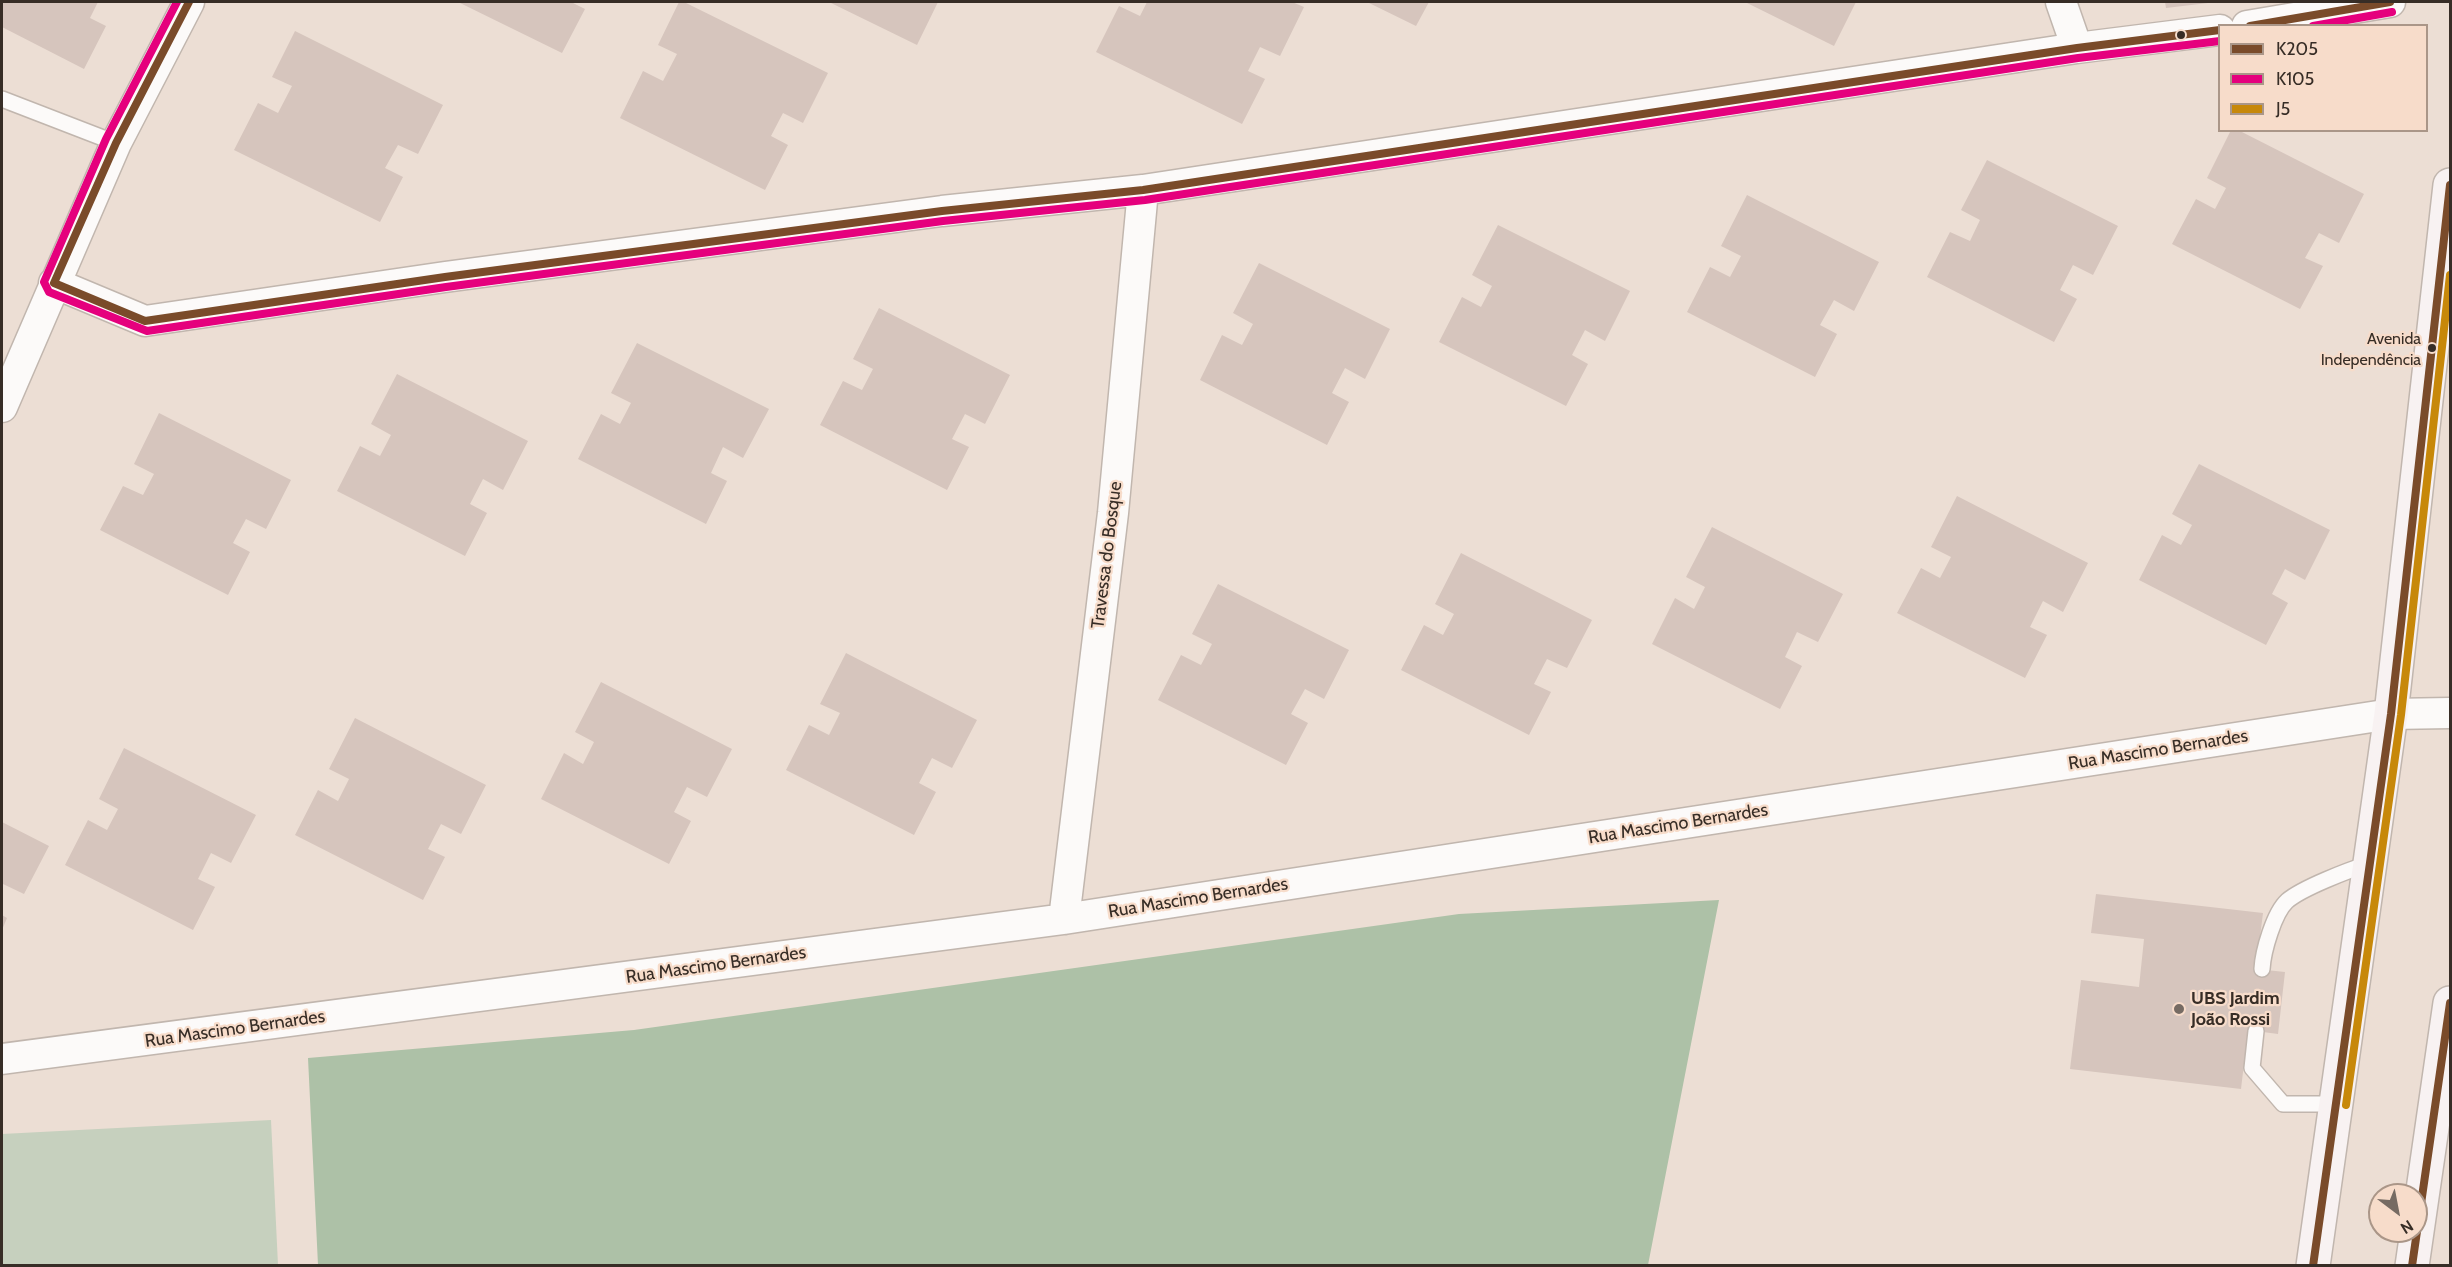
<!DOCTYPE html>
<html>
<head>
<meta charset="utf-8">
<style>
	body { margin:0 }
	#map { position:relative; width:2452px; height:1267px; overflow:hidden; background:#ecded4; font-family:Cabin,sans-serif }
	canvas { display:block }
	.frame { position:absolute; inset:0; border:3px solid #372d26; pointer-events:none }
	.legend { position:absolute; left:2218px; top:24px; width:210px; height:108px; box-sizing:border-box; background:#f7dcca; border:2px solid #aa9688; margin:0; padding:8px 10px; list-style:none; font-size:18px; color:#372d26 }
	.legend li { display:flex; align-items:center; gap:12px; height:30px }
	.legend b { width:30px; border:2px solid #aa9688 }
	.north { position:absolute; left:2368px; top:1183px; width:60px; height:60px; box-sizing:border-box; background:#f7dcca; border:2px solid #aa9688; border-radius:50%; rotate:148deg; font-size:16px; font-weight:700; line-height:24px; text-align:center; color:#372d26 }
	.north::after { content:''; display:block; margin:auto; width:21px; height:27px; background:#766b63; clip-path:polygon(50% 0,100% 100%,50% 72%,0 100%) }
</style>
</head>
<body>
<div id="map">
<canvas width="2452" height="1267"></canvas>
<div class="frame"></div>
<ul class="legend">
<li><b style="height:8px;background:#7a4b2a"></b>K205</li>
<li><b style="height:8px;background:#e5007d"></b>K105</li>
<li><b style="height:8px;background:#c7880a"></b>J5</li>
</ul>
<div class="north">N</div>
</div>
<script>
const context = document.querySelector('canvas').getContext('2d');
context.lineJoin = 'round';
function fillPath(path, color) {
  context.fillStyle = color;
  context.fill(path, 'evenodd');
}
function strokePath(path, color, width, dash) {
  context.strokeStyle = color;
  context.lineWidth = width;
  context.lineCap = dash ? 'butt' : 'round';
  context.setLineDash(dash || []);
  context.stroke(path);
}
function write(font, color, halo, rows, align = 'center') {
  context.font = font + ' Cabin,sans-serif';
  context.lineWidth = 4.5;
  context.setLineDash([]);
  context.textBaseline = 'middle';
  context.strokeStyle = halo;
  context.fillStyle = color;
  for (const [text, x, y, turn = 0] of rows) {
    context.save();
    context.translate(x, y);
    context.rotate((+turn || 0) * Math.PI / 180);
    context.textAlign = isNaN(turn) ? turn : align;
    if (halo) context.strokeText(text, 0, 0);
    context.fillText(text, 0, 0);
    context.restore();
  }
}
fillPath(new Path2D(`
	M271,1120L278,1265H2V1134Z`), '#c6d0be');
fillPath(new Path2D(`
	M1719,900L1648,1265H318L308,1058L634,1030L1459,914Z`), '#adc1a7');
fillPath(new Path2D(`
	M2,2H98L90,18L106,26L84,69L2,27Z
	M458,2H571L585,9L562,53Z
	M679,2H684L828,73L803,123L783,113L771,136L788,145L765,190L620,118L643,71L663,81L677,54L658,45Z
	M829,2H938L917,45Z
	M1147,2H1292L1304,7L1280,56L1260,47L1248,71L1265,79L1242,124L1096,52L1119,6L1140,16Z
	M1367,2H1429L1416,26Z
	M1745,2H1856L1834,46Z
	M2165,2H2208V3L2166,8Z
	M295,31L443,105L418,154L398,145L385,168L403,177L380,222L234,150L258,103L278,113L292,86L272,77Z
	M2231,130H2238L2364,194L2339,243L2319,233L2305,258L2323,266L2300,309L2172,244L2196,199L2215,209L2226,188L2207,178Z
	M1987,160L2118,226L2093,275L2073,265L2060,290L2077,299L2054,342L1927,277L1950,232L1970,241L1980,220L1961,210Z
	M1747,195L1879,262L1854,311L1834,300L1820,325L1837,334L1815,377L1687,312L1710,267L1730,277L1741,256L1721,246Z
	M1498,225L1630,291L1605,341L1585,330L1572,355L1588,364L1566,406L1439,342L1462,297L1481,307L1492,286L1472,275Z
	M1259,263L1390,329L1365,379L1345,368L1332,393L1349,402L1327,445L1200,380L1222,335L1242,345L1253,324L1233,313Z
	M879,308L1010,375L985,424L965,414L952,439L969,447L947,490L820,425L843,381L862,390L873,369L853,359Z
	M637,343L769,409L743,458L723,447L711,473L727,481L706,524L578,459L601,414L620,424L631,403L611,393Z
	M397,374L528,441L503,490L483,479L470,504L487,513L465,556L337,491L360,446L380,456L391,435L371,424Z
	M159,413L291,480L266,529L246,519L233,543L250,552L228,595L100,530L123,486L143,495L154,474L134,464Z
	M2199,464L2330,530L2305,580L2285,569L2272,594L2288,603L2266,645L2139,580L2162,535L2181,545L2192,525L2172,514Z
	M1957,496L2088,563L2063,612L2043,601L2030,627L2047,635L2025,678L1897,613L1921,568L1940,578L1951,557L1931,547Z
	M1712,527L1843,594L1818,642L1797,632L1785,657L1802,666L1780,709L1652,644L1675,598L1694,609L1705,587L1686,577Z
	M1461,553L1592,620L1567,668L1547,659L1534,684L1551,692L1529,735L1401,670L1424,625L1443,635L1454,614L1435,604Z
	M1218,584L1349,650L1324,699L1305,689L1291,714L1308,723L1286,765L1158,700L1181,655L1201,665L1212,644L1192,634Z
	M846,653L977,720L952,768L932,758L919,783L936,792L914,835L786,770L809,725L829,735L840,713L820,704Z
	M601,682L732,749L707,797L687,787L674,812L691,821L669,864L541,799L564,753L583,764L594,742L575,732Z
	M355,718L486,785L461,834L441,824L428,849L445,857L423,900L295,835L318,790L338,801L349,779L329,769Z
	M124,748L256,815L231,863L211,853L198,879L215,887L193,930L65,865L88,820L107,830L118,809L99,799Z
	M2,822L49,846L24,894L3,884L2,888Z
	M2096,894L2263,913L2256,969L2285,972L2278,1034L2248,1030L2241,1089L2070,1069L2081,980L2139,987L2144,939L2091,933Z
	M2,915L7,918L2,930Z`), '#d6c5bd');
const service = new Path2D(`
	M2,99L116,143
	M2262,969C2263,951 2274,913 2287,901C2302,888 2349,870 2368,864
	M2256,1031L2252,1068L2283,1104H2336`);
const minor = new Path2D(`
	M2061,2L2077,48
	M2247,26L2390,2
	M54,283L145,321L445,277L942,211L1143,190L2077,48L2220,30
	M2,407L116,143L189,2
	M1064,919L1113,513L1143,190
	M2,1059L1064,919L2391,714L2450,713`);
const secondary = new Path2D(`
	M2313,1266L2391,714L2450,185
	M2412,1266L2450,1003`);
strokePath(service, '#c1b6ae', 18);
strokePath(minor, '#c1b6ae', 33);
strokePath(secondary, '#c1b6ae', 36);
strokePath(service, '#fcfaf9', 15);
strokePath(minor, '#fcfaf9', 30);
strokePath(secondary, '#f8f2f2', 33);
strokePath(new Path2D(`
	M189,2L116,143L54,283L145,321L445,277L942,211L1143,190L2077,48L2220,30
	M2250,26L2390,2
	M2313,1266L2391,714L2450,185
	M2412,1266L2450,1003`), '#7a4b2a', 8);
strokePath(new Path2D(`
	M177,2L106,139L44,282L49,292L147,331L446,287L943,221L1145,200L2078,58L2220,41
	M2313,26L2392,12`), '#e5007d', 8);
strokePath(new Path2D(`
	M2346,1105L2401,715L2450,275`), '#c7880a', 8);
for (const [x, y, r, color] of [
	[2181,35,5,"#372d26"],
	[2432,348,5,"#372d26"],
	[2179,1009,6,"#766b63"]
]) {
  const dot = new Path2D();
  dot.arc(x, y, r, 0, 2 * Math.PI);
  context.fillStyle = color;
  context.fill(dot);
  strokePath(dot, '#f7dcca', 2);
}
write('16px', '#372d26', '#f7dcca', [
	["Avenida",2421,339],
	["Independência",2421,360]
], 'right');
write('18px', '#372d26', '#f7dcca', [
	["Travessa do Bosque",1107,555,-83],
	["Rua Mascimo Bernardes",2158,750,-9],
	["Rua Mascimo Bernardes",1678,824,-9],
	["Rua Mascimo Bernardes",1198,898,-9],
	["Rua Mascimo Bernardes",716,965,-8],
	["Rua Mascimo Bernardes",235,1029,-8]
]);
write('bold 18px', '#372d26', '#f7dcca', [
	["UBS Jardim",2191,999],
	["João Rossi",2191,1020]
], 'left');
</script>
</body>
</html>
